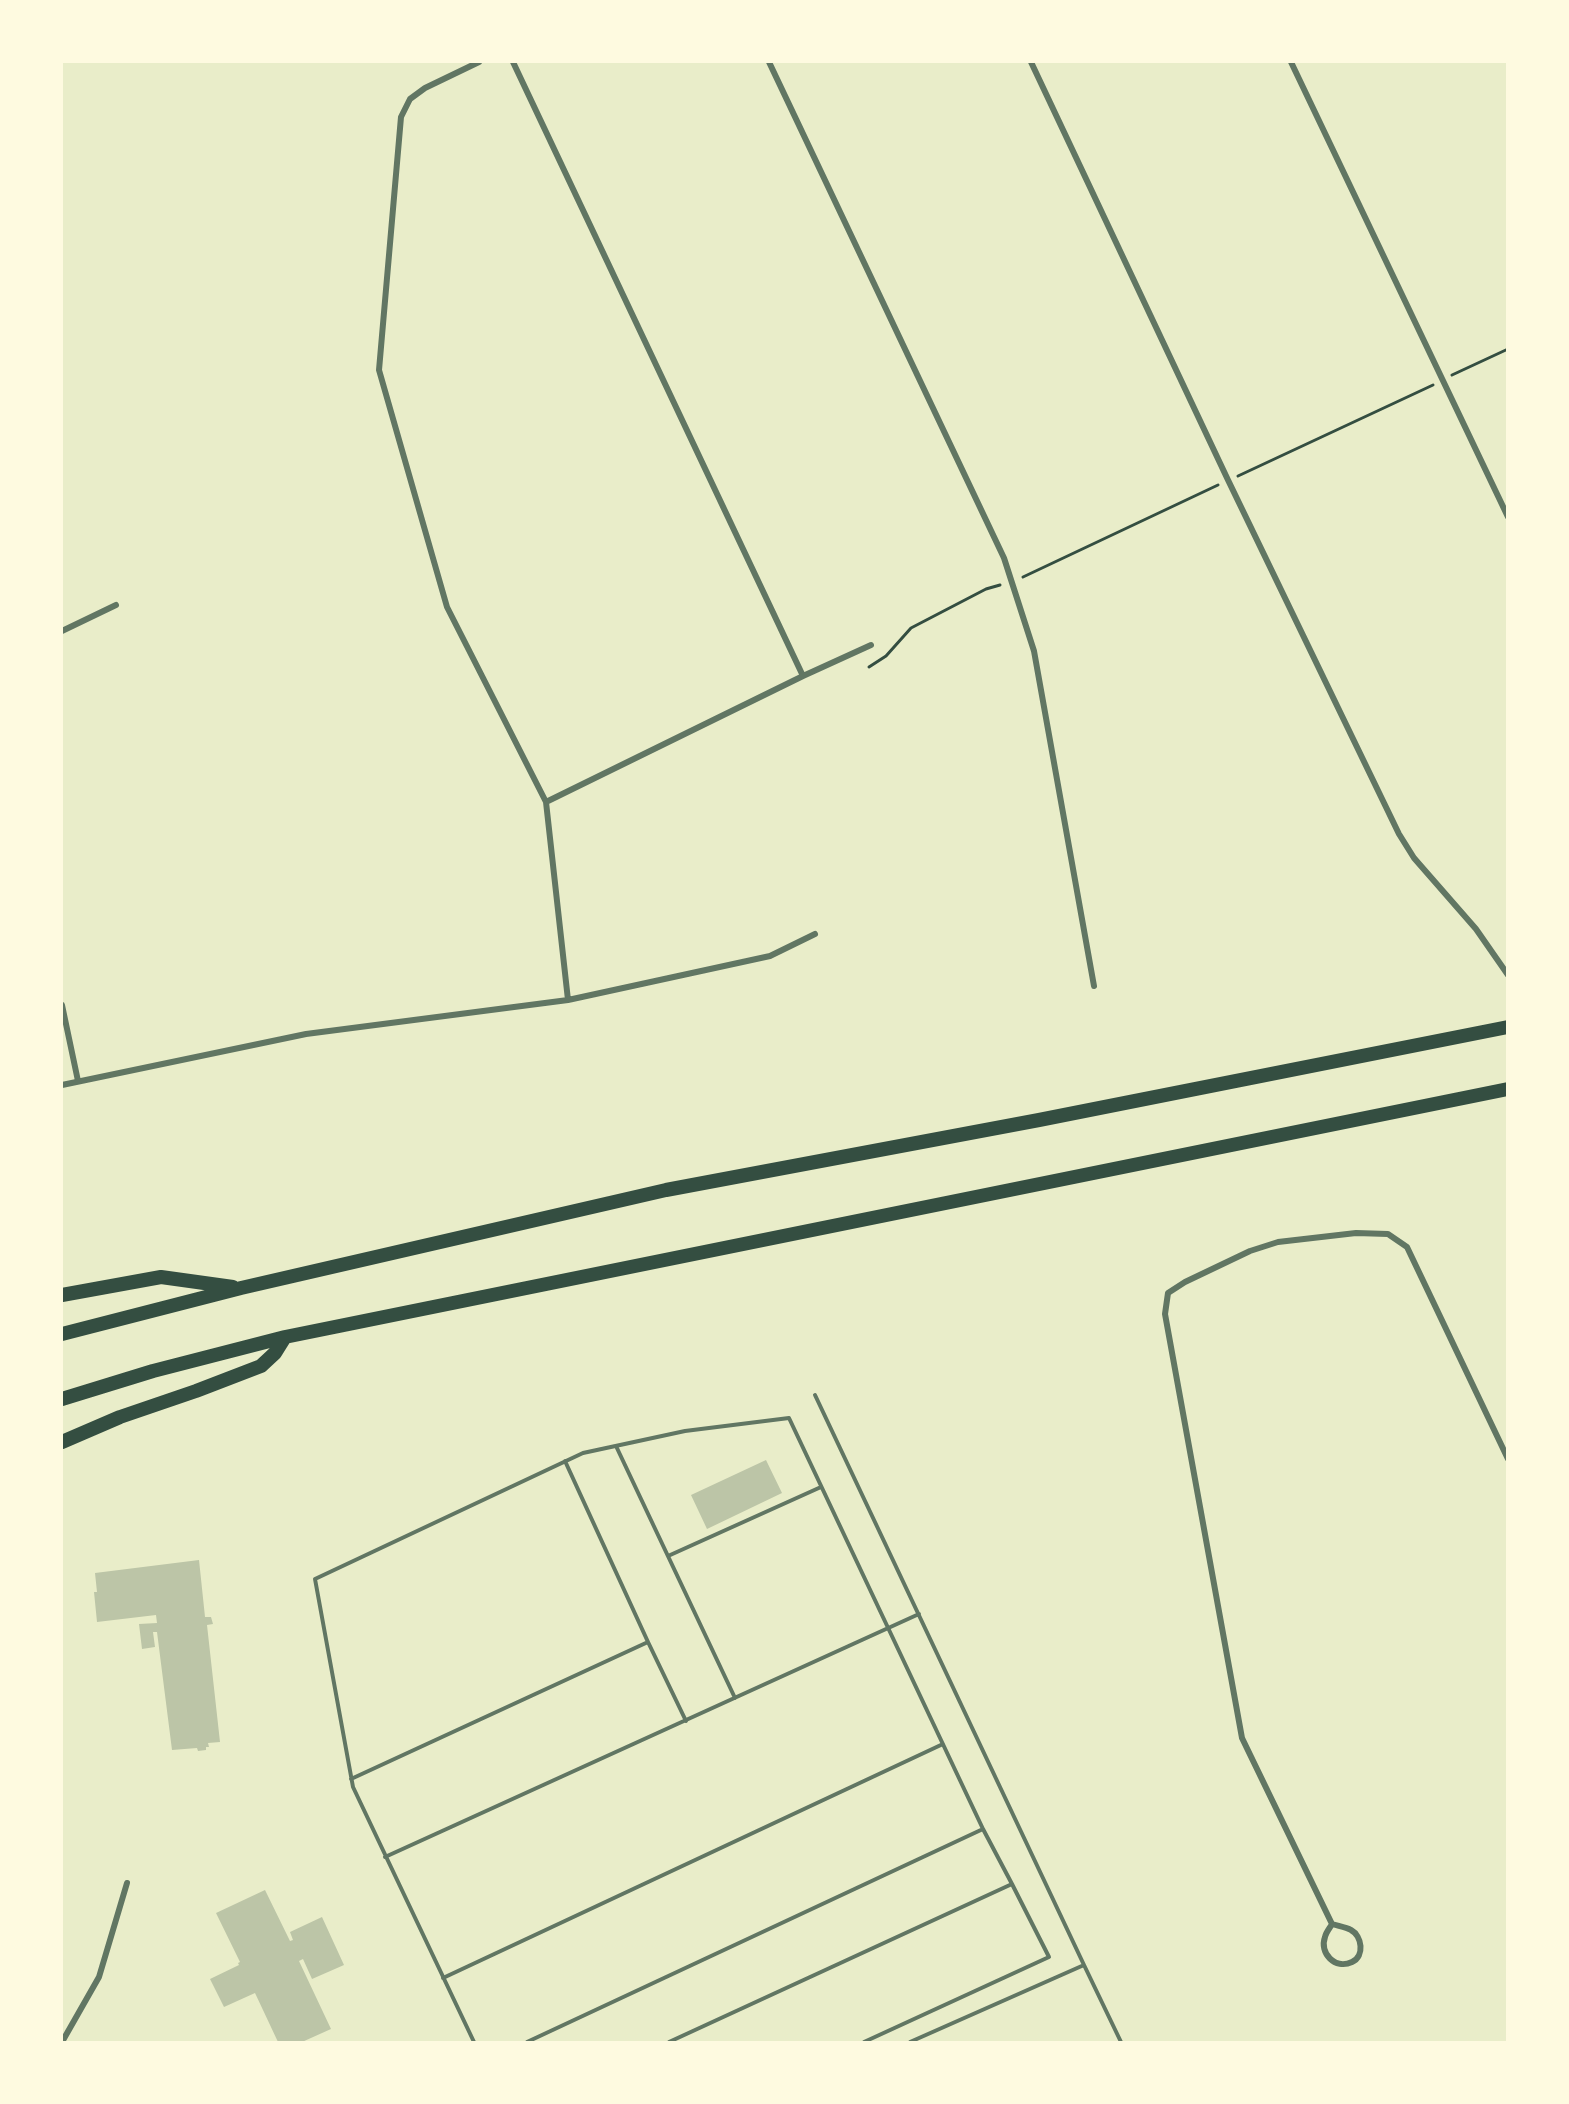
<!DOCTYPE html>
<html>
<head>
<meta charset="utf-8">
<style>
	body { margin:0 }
	#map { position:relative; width:1569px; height:2104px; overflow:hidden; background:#e9edc9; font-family:"Zilla Slab",serif }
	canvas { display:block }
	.frame { position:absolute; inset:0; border:63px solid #fefae0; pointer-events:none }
</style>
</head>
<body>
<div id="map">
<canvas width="1569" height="2104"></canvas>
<div class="frame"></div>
</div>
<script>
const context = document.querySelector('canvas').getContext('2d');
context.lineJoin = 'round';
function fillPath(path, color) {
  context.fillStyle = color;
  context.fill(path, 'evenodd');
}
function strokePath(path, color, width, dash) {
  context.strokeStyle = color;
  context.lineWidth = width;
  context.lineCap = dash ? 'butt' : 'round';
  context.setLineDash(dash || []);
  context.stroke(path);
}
fillPath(new Path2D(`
	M766,1460L782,1493L707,1529L691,1495Z
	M199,1560L205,1617H211L213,1624L207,1625L220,1742L208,1743L209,1747H206V1750L198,1751L197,1748L172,1750L157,1632H153L155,1647L142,1649L139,1624L157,1623L156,1615L97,1622L94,1592H97L95,1573Z
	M265,1890L290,1941L293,1940L290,1932L322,1917L344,1965L312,1979L303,1959L299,1961L331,2029L302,2042H278L255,1993L224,2007L210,1979L239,1965L238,1963L240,1962L216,1913Z`), '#bcc5a7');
strokePath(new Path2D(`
	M1452,375L1508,349
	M1238,476L1433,385
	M1023,577L1218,485
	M869,667L886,656L911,628L986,589L1000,585`), '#344e41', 3);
strokePath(new Path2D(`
	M815,1395L1084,1965
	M616,1446L735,1698
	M668,1556L821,1487
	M648,1642L686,1721
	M351,1779L648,1642L565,1461
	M385,1857L919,1614
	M443,1978L943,1744
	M474,2042L353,1787L315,1579L583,1453L685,1431L789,1418L983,1829L527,2042
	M669,2042L1012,1884L983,1829
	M864,2042L1049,1957L1012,1884
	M910,2042L1084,1965L1121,2042`), '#617663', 4);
strokePath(new Path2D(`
	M479,62L425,88L410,99L401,117L379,370L447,607L546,802L568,1000
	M513,62L803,676
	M769,62L1004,558L1034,651L1094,986
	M1031,62L1228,480L1399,834L1414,858L1476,929L1508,975
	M1291,62L1508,517
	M62,631L116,605
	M546,802L803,676L871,645
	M62,1005L78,1081
	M62,1085L306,1034L568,1000L770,956L815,934
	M1332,1924C1330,1928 1326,1932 1325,1937C1319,1953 1335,1970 1352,1962C1365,1956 1362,1936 1351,1930C1346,1927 1338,1926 1332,1924L1242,1738L1165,1314L1168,1293L1185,1282L1250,1251L1278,1242L1356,1233L1388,1234L1407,1247L1508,1459
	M62,2042L99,1977L127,1883`), '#617663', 6);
strokePath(new Path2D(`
	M62,1295L161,1277L233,1287
	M62,1334L241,1288L666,1190L1039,1120L1508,1027
	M62,1399L153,1371L285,1337L1508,1089
	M62,1442L120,1417L196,1391L261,1366L275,1353L285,1337`), '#344e41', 14);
</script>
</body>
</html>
